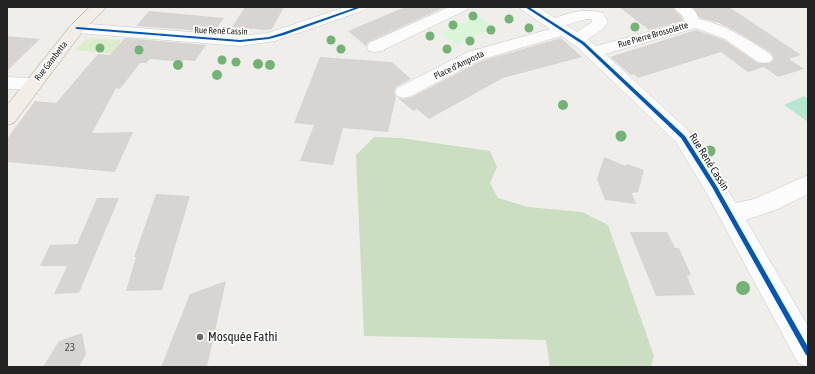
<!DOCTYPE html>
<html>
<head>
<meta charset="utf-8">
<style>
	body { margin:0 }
	#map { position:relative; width:815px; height:374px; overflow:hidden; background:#f0eeeb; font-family:"Asap Condensed",sans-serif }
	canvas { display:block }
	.frame { position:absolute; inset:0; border:8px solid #222; pointer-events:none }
</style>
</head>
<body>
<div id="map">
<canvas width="815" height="374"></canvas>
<div class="frame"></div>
</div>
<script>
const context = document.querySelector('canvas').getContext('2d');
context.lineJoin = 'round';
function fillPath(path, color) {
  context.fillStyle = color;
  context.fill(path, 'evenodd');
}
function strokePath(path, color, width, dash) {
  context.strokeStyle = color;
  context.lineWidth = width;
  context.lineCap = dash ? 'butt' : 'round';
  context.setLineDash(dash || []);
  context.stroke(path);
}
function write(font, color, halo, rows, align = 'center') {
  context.font = font + ' "Asap Condensed",sans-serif';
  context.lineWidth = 3.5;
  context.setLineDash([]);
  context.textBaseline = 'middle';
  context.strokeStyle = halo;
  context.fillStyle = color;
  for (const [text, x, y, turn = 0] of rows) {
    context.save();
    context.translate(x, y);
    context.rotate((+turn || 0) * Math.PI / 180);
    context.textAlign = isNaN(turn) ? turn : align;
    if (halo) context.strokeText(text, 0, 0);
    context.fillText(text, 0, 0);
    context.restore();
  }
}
fillPath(new Path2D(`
	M92,38L121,40L119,43L149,46L142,56L75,50L84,41Z`), '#ddeccb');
fillPath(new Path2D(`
	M374,137L401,138L490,151L497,167L490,183L498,198L528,207L582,212L608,225L654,356L651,367H550L546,340L364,336L356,155Z`), '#cbdec1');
fillPath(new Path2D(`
	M478,16L495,27L457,45L441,33Z`), '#daf5da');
fillPath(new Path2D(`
	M804,96L808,99V122L784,105Z`), '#b7e6d2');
fillPath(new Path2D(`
	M245,7H284L272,29L265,30L232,27Z
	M405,7H445L368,42L366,46L348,31Z
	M619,7H672L681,16L683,21L649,30Z
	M692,7H729L801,55L789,59L804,69L778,77L764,67L748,72L721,52L638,78L634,74L631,75L610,57L696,30L724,40L758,63H770L774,59L771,53L737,32L719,23L700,18Z
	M149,11L224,18L214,32L136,26Z
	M7,36L40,39L7,71Z
	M125,38L206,45L195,61L184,60L182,62L150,59L146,63H140L120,89L116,88L92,133L133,132L115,172L7,162V139L35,101L56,103L98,54L110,55Z
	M561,38L582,57L503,78L429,119L417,109L413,111L398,98L404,99L412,97L481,61Z
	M320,57L392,62L411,79L396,87L394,91L396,97L388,132L343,128L333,165L300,161L314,125L294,123Z
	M604,157L626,166L627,164L644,170L638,192L632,193L636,204L605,200L597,179Z
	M156,194L190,196L162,290L126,291L136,257H134Z
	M97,198H119L79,293L54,294L67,266H40L50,245L77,244Z
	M630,232H667L675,248H679L691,275L687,276L695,295L656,296Z
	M226,281L207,367H161L190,294Z
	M82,333L86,354L79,367H43L59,341Z`), '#d7d4d2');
const minor = new Path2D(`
	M345,7H368L365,10L275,41L240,46L77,33L71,31L69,28L71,25L77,23L240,36L268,33Z
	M449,7H469L466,10L381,51L375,52L369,51L367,47L369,43Z
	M519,7H538L555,18C572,12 585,8 603,13L608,22L603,29L588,39L596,46L685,22L682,15L673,7C688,7 693,4 699,19C726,25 748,39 770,54L773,58L770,62L764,63L758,62L725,39L696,28L605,54L690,132L736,203L754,199L808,175V194L778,209L746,220L808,326V367L798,363L706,192L676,142L577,47L561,36L480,60L411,96L404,98L397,96L395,92L397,88L468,52L550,29L522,10ZM587,19H591L592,22L577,32L566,25Z
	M7,77L33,78L39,80L42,84L39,88L33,90L7,89Z`);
const major = new Path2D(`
	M90,7H107L83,31L14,123L7,125V105L71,25Z`);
strokePath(minor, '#c9c8c7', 1);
strokePath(major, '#a79c86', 1);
fillPath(minor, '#fdfcfc');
fillPath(major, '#f3ede7');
fillPath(new Path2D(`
	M357,7H362L284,35L269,39L240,42L77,29L75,28L77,27L240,40L269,37L282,33Z
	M525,7H529L584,42L685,136L716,185L808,347V356L806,355L712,187L681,138L582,44Z`), '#0057b8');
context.fillStyle = '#73b476';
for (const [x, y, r] of [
	[473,16,4.5],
	[509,19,4.5],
	[453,25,4.5],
	[635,27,4.5],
	[529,28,4.5],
	[491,30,4.5],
	[430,36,4.5],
	[331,40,4.5],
	[470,41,4.5],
	[100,48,4.5],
	[341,49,4.5],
	[447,49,4.5],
	[139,50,4.5],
	[222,60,4.5],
	[236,62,4.5],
	[258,64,5],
	[178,65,5],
	[270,65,5],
	[217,75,5],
	[563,105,5],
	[621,136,5.5],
	[710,151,5.5],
	[743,288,7]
]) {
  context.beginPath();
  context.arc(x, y, r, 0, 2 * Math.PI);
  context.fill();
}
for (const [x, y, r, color] of [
	[200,337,4,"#6a6968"]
]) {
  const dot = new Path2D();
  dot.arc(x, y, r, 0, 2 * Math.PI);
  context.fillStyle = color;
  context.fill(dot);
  strokePath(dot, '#fff', 1.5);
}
write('9px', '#222', '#fff', [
	["Rue René Cassin",221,31,2],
	["Rue Pierre Brossolette",653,35,-16],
	["Rue Gambetta",51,61,-52],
	["Place d'Amposta",459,65,-26]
]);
write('11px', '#222', '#fff', [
	["Rue René Cassin",709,162,58]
]);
write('11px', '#4f4e4e', null, [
	["23",70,348]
]);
write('13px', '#222', '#fff', [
	["Mosquée Fathi",208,337]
], 'left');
</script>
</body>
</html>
